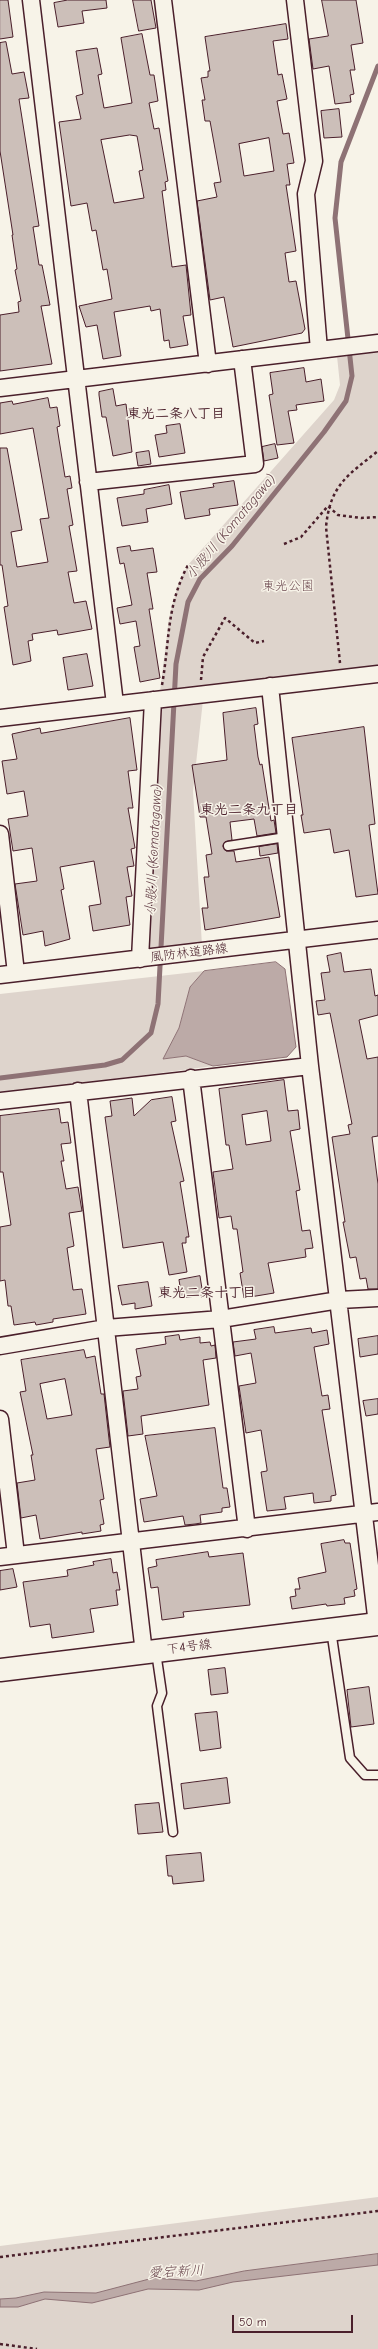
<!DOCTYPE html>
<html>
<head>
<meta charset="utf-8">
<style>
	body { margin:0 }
	#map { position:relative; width:378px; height:2349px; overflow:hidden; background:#f7f3e8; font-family:"Comic Neue",sans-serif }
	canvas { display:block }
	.scale { position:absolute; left:232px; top:2315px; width:121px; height:18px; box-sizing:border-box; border:2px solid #4a1f2b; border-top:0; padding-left:5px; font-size:12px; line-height:14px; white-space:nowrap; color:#4a1f2b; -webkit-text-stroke:3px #f7f3e8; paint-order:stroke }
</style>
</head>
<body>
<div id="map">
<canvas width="378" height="2349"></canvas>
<div class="scale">50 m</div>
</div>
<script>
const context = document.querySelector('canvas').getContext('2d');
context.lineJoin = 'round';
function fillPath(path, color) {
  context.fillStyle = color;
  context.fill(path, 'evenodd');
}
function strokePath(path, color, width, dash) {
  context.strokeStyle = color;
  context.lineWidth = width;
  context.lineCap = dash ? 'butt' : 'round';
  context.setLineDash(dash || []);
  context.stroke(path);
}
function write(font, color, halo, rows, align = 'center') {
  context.font = font + ' "Comic Neue","Klee One",sans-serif';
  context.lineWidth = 3;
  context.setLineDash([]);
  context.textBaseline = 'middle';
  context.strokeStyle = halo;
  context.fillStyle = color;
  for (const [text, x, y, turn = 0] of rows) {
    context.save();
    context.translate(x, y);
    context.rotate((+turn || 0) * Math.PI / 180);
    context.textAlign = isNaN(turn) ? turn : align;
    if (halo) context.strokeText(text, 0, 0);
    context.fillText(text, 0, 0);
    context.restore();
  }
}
fillPath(new Path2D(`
	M378,351V666L160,692L169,618L178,585L188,565L334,400L340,385L337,356Z
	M203,700L193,791L202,946L148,953L160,704Z
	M204,971L190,987L179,1028L164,1059L186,1056L213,1066L0,1094V994Z
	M378,2197V2349H0V2246Z`), '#ded4cc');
const water = new Path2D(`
	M276,962L285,969L296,1047L287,1057L213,1066L186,1056L163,1059L179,1028L190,987L204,971Z
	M378,2254V2265L233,2282L199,2290L148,2289L92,2303L45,2299L18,2307H0V2299L16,2298L44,2292L96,2293L153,2278L196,2281L244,2271Z`);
fillPath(water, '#bcaaa7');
strokePath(water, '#8e7275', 1);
strokePath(new Path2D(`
	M0,1078L105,1065L122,1060L151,1033L158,1004L176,664L188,602L200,579L232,546L324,432L346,401L352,376L335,218L341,162L378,66`), '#8e7275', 5);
const building = new Path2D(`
	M0,0H8L13,37L0,39Z
	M68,0H106L107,8L82,11L84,23L58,27L54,3Z
	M133,0H151L156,28L139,31Z
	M322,0H356L363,43L351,45L355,70H350L354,94L350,95L351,102L335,104L329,66L313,69L309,39L328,36Z
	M286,24L288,39L273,41L278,75L282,74L287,99L277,101L283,134L289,133L294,163L287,164L290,185H286L296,251L285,253L289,282L296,281L305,329L302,333L233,347L224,297L210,300L197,201L217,197L214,183L221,182L210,121H205L202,100H205L201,78L208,77V71H210L205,37ZM269,138L274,171L244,176L239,144Z
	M142,34L150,75H154L158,101L149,103L154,129L159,128L168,181L165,182L166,190L162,191L172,267L186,265L191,315L183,316L188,345L170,348L169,340L164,341L160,309L151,311L150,306L114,312L121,356L103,359L97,325L86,327L79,306L112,299L107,269L103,270L96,230L92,231L87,203L71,206L59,122L81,119L76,96L83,94L76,51L97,48L102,74L98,75L104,108L132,103L121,38ZM130,135L137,136L143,170L139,171L144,198L114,203L101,140Z
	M6,42L12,74L24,72L29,98L19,99L39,226L33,227L39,265H42L50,305L41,306L52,364L0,371V315L19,312L18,302L21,301L15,270L17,269L12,235H13L0,151V43Z
	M339,109L342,137L324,138L321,111Z
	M304,368L306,382L321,379L324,401L296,405L297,410L288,411L294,443L277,445L269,395L273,394L270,373Z
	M113,389L116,406L126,404L132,452L113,456L106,417H102L99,395V392Z
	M48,398L50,408L57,407L60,426L57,427L65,477L70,476L72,488L67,489L73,525L69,526L77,571L68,572L74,603L86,601L92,629L58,635L57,630L32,634L33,640L28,641L31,661L13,665L4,607L8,606L2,565H0V448H7L22,530L11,532L17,567L48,562L40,519L49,518L33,428L0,434V403L12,401L13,404Z
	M180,424L185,453L159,457L155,435L167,433L166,426Z
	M275,444L278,458L264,461L262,447Z
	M149,451L151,464L138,466L136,453Z
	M234,481L238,505L209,509L210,515L185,519L180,492L214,487L213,484Z
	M169,485L172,504L146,509L148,522L122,526L117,498L144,494V490Z
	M130,546L131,551L153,548L157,572L147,573L153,609H149L160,678L140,682L134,647L140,646L136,621L120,624L117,608L132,605L124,563L120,564L117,548Z
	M87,654L93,686L68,690L63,658Z
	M256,708L258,724L254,725L258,757L260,765L262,764L271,821L274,820L276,833L257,836L254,819L230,822L232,840L225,842L223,846L226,851H234L236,862L269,857L280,917L205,930L202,908H208L204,877H209L206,855L212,854L206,817H200L192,765L227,760L223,713Z
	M130,718L137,770L128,771L133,808H128L135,848L131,849L134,866L127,867L132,896L126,897L130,925L93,931L89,906L101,904L94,861L60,867L64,889L61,890L70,939L45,946L43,931L23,935L15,884L37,881L32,848L13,851L8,819L28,816L24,791L7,794L2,761L17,759L12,734L40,728L41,733Z
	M364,727L375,824L369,825L378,894L356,897L349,850L334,853L330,829L304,833L301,815H303L292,738Z
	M277,844L278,853L260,856L259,847Z
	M341,953L344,972L371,969L375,996L378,995V1015L359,1020L367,1059L378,1057V1136L372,1137L378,1184V1289H368L366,1278L360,1279L356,1257L350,1258L343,1222H345L332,1137L350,1134L348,1125L352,1124L330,1013L318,1015L316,1001L325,1000L321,973L330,972L327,956Z
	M284,1080L288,1111L298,1110L300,1129L290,1131L300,1190L296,1191L302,1231L310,1230L313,1248L305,1249L306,1257L268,1263L274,1293L244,1298L240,1273L243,1272L237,1229H233L231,1216L219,1218L213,1172L233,1169L229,1145H226L219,1089ZM267,1111L271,1141L246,1145L242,1115Z
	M172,1097L176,1121L171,1122L184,1181L180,1182L189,1237H186V1243H182L187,1272L169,1275L163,1242L123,1248L105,1117L112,1116L110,1101L132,1098L134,1116L151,1100Z
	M59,1109L61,1123L68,1122L71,1143L61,1144L64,1161H61L66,1189L78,1187L82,1211L69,1213L74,1246L67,1248L73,1290L82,1289L86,1314L53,1319V1322L36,1325L35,1322L14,1325L11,1306H8L5,1280L0,1281V1227L11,1225L3,1172H0V1116Z
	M200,1276L203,1295L182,1298L179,1280Z
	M148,1282L152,1306L135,1309V1303L122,1305L118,1286Z
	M274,1327L275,1333L311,1328L312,1333L327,1330L329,1344L314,1347L322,1396L328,1395L330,1409L322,1410L336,1495L331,1496V1501L314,1503L313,1493L284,1497L286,1509L267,1511L261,1472L267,1471V1469L261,1430L246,1433L239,1386L256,1383L251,1353L235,1356L233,1342L256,1339L254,1330Z
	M179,1335L180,1340L200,1337V1343L210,1342L211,1346L215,1345L216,1358L203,1360L209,1405L141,1416L143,1434L128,1436L123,1391L138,1389L136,1377L141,1376L136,1349L166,1344L165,1337Z
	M378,1336V1354L360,1357L358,1339Z
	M84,1350L86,1358L95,1356L101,1394H104L109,1439L110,1447L96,1449L104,1499L100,1500L104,1524L100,1525L101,1531L82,1534V1532L40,1539L36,1515L21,1518L17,1483L35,1480L31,1455H33L20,1392L26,1391L21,1360ZM65,1379L72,1415L47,1419L40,1384Z
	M378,1399V1414L366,1416L363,1401Z
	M215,1428L223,1488H227L230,1507L222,1508V1512L200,1515L201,1523L195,1524L185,1525L183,1516L144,1522L140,1499L157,1496L145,1436Z
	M344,1540L345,1543H350L357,1589L354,1590L355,1596L344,1598L345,1604L327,1606L326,1604L292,1609L290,1597L296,1596L295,1589H300L298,1578L326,1572L321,1544Z
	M208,1552L209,1557L243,1553L250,1605L183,1612L184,1617L162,1620L158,1587L151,1588L148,1568L157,1566L156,1560Z
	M111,1559L113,1573L117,1572L120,1590H116L118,1605L90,1609L94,1632L52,1638L50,1624L30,1627L23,1582L68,1576L67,1570L94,1565L93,1562Z
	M13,1569L17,1587L0,1590V1571Z
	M225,1668L228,1693L211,1695L208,1670Z
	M369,1687L374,1724L351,1727L347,1690Z
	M217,1712L221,1748L200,1751L195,1714Z
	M227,1778L230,1803L184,1809L181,1784Z
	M159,1803L163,1832L138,1834L135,1805Z
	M201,1853L204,1881L173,1884L172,1876H168L166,1856Z`);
fillPath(building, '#ccbfb9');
strokePath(building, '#4a1f2b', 1);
const lane = new Path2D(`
	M228,846L286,837
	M331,1630L350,1758L365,1775H378
	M156,1652L162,1693L157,1706L173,1832`);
const street = new Path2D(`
	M31,0L115,704
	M163,0L208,364
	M295,0L314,161L306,194L319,350
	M0,388L378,343
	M88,482L255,464L242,359
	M270,686L310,1066L377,1624
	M0,718L378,674
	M0,834L16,973
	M140,959L153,700
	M0,975L378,930
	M191,1078L247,1529
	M78,1091L144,1653
	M0,1101L310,1066
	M0,1346L106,1328L221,1319L339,1300L378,1298
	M0,1419L16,1555
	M0,1557L378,1512`);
const secondary = new Path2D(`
	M0,1670L378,1624`);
strokePath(lane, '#4a1f2b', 11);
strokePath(street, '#4a1f2b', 19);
strokePath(secondary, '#4a1f2b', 25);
strokePath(new Path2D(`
	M284,544L301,537L328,506L338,515L361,518L378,517
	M340,663L326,527C330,485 348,475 378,451
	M201,680L203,657L225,618L255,643L264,641
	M162,685C170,640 166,607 188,565
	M0,2257L378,2211
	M0,2344L37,2349`), '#4a1f2b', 2.5, [3, 3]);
strokePath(lane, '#f7f3e8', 8);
strokePath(street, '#f7f3e8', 16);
strokePath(secondary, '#f7f3e8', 22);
write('13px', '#6f4c53', '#f7f3e8', [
	["東光公園",288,586]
]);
write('13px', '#4a1f2b', '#f7f3e8', [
	["風防林道路線",189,953,-7],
	["下4号線",189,1647,-7]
]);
write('bold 14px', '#4a1f2b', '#f7f3e8', [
	["東光二条八丁目",176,414],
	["東光二条九丁目",249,810],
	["東光二条十丁目",207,1293]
]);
write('italic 14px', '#6c4950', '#f7f3e8', [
	["小股川 (Komatagawa)",231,527,-50],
	["小股川 (Komatagawa)",154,850,-87],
	["愛宕新川",176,2272,-3]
]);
</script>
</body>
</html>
